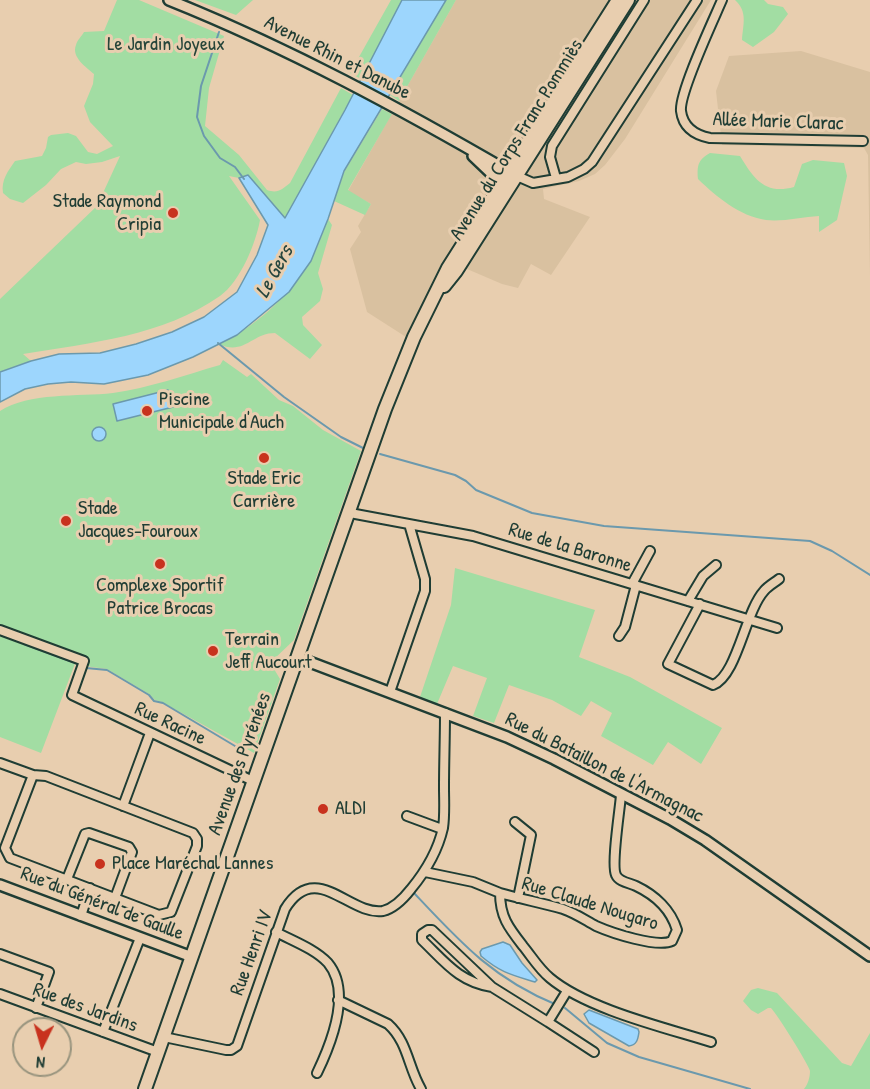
<!DOCTYPE html>
<html>
<head>
<meta charset="utf-8">
<style>
	body { margin:0 }
	#map { position:relative; width:870px; height:1089px; overflow:hidden; background:#e8ceaf; font-family:"Patrick Hand",sans-serif }
	canvas { display:block }
	.north { position:absolute; left:12px; top:1017px; width:60px; height:60px; box-sizing:border-box; background:#e8ceaf; border:2px solid #98947e; border-radius:50%; rotate:185deg; font-size:16px; font-weight:700; line-height:24px; text-align:center; color:#1f3d34 }
	.north::after { content:''; display:block; margin:auto; width:21px; height:27px; background:#c8321e; clip-path:polygon(50% 0,100% 100%,50% 72%,0 100%) }
</style>
</head>
<body>
<div id="map">
<canvas width="870" height="1089"></canvas>
<div class="north">N</div>
</div>
<script>
const context = document.querySelector('canvas').getContext('2d');
context.lineJoin = 'round';
function fillPath(path, color) {
  context.fillStyle = color;
  context.fill(path, 'evenodd');
}
function strokePath(path, color, width, dash) {
  context.strokeStyle = color;
  context.lineWidth = width;
  context.lineCap = dash ? 'butt' : 'round';
  context.setLineDash(dash || []);
  context.stroke(path);
}
function write(font, color, halo, rows, align = 'center') {
  context.font = font + ' "Patrick Hand",sans-serif';
  context.lineWidth = 6;
  context.setLineDash([]);
  context.textBaseline = 'middle';
  context.strokeStyle = halo;
  context.fillStyle = color;
  for (const [text, x, y, turn = 0] of rows) {
    context.save();
    context.translate(x, y);
    context.rotate((+turn || 0) * Math.PI / 180);
    context.textAlign = isNaN(turn) ? turn : align;
    if (halo) context.strokeText(text, 0, 0);
    context.fillText(text, 0, 0);
    context.restore();
  }
}
fillPath(new Path2D(`
	M456,0H711L625,139L605,165L595,174L579,181L543,189L544,199L590,217L551,275L531,264L518,288L502,284L446,260L406,337L367,312L350,249L361,232L358,226L371,204L348,191Z
	M801,51L870,72V276L868,155L864,148L722,145L716,91L729,56Z`), '#d9c1a0');
fillPath(new Path2D(`
	M117,0H139L224,36L209,88L205,126L239,155L267,190C278,194 282,189 290,183L341,88L353,95L285,218L248,175L239,178L229,176L260,220C256,243 240,282 220,296C163,336 90,343 23,354L31,361L0,372V299L97,206L120,156L102,162L86,164L76,162L61,169L46,185L23,203L10,199L3,193C1,180 8,171 15,161L42,156L46,148L48,137L51,135L68,133L76,136L88,152L97,154L113,146L90,122L84,106L93,84L94,74C86,67 71,57 76,45C77,40 82,36 84,32L104,31Z
	M195,0H253L236,15Z
	M391,0H402L361,79L350,73Z
	M446,0H456L399,101L390,95Z
	M735,0H764L768,4L783,7L788,14L774,32L753,47L742,40C743,24 748,12 735,0Z
	M382,109L392,114L348,190L371,204L365,215L334,201L344,172Z
	M710,153L740,156C754,179 765,195 794,187L802,164L813,160L844,163L847,176L837,220L819,232V216C802,217 782,222 766,220C739,216 717,197 698,179C697,165 698,160 710,153Z
	M328,219L332,225L318,273L323,289L320,301L302,317L303,325L322,345L310,359L275,333C252,333 244,356 219,344C255,327 288,297 309,263C317,250 322,234 328,219Z
	M223,360L247,377L251,374L279,400L293,406L323,430L361,451L294,640L272,661L271,664L280,679L254,753L162,702L155,700L149,694L107,669L91,667L76,661L41,753L0,737V411C29,392 78,397 113,393C149,388 185,375 220,365Z
	M455,568L595,610L579,657L630,677L722,728L701,764L668,742L653,765L601,736L612,713L591,701L581,716L552,700L509,685L494,723L473,716L487,678L453,666L437,704L420,697L451,605Z
	M758,988L777,993L842,1063L851,1066L870,1033V1089H804C808,1084 810,1077 810,1071C809,1065 777,1014 771,1008H768L758,1014L751,1010L743,1001L751,990Z`), '#a2dda3');
const water = new Path2D(`
	M402,0H446L344,171L328,219L311,261L289,292L237,335L193,357L148,375L104,384L71,382L48,384L25,389L0,402V372L31,361L59,354L100,353L136,344L172,332L204,317L237,292L257,255L268,225L239,178L248,175L285,218L345,110Z
	M168,390L173,407L117,421L113,404Z
	M92 434a7 7 0 1 1 14 0a7 7 0 1 1-14 0Z
	M503,942L510,945L522,963L537,980L535,982C512,975 501,973 481,956L480,952L482,949Z
	M589,1010L638,1029L639,1032C638,1039 637,1045 629,1046L589,1023L584,1014Z`);
fillPath(water, '#9dd6fd');
strokePath(water, '#6b99ad', 1.5);
strokePath(new Path2D(`
	M219,32L201,86L197,117L204,136L220,158L235,167L244,179
	M218,343L284,397L341,437L363,448
	M380,454L455,475L466,481L476,490L532,513L604,526L810,541L832,551L870,575
	M24,644L78,664
	M86,668L107,670L149,695L154,701L163,703L245,752
	M414,893C460,942 493,979 557,1005
	M565,1008L607,1043L639,1057L750,1089`), '#6b99ad', 2);
const minor = new Path2D(`
	M722,0C713,21 679,93 681,111C683,127 695,135 710,138L863,141
	M517,176L533,183L568,177L584,169L592,162L697,0
	M556,178L550,157L552,146L644,0
	M350,513L473,536L777,628
	M632,584L650,551
	M688,601L703,576L716,565
	M700,604L668,664L713,685C737,676 745,612 764,591C768,586 774,583 779,579
	M0,630L84,661L72,695L255,782
	M619,636L625,627L636,585
	M390,692L425,591V579L409,524
	M0,763L33,775L46,776L193,833L197,839V846L171,912L159,915L10,858L5,848L33,775
	M123,806L150,733
	M407,816L442,829
	M515,822L531,835L518,898
	M425,872L473,882L500,893C500,917 509,928 523,946C532,957 539,969 550,978C587,1009 663,1027 711,1042
	M67,879L85,834L89,833L129,847L132,852L115,898
	M500,893C521,899 542,903 563,909C575,913 585,920 596,926C612,933 657,948 672,941L677,930C671,910 655,895 636,886C630,883 619,882 616,875C611,865 620,809 621,795
	M81,916L90,888
	M276,932C293,941 315,949 328,963C352,992 331,1044 317,1073
	M0,954L49,972L36,1008
	M492,987C459,982 445,962 422,940V934L428,930H432L492,987L548,1022
	M567,991L548,1022L594,1052
	M0,994L158,1052
	M338,1000L388,1024C408,1042 408,1067 421,1089
	M103,1032L140,938
	M164,1037L226,1050H231L237,1046L285,909C316,859 349,916 383,911C395,908 404,898 411,889C425,872 438,850 443,828C445,815 444,800 444,787C444,762 445,738 445,713`);
const tertiary = new Path2D(`
	M169,0C289,48 401,109 513,174
	M473,156L494,176L498,189
	M299,658L507,737L554,759L670,819L705,840L870,956
	M0,885L192,957`);
const primary = new Path2D(`
	M444,286L456,271L628,0
	M145,1089L385,409L414,337L448,268L618,0`);
strokePath(minor, '#1f3d34', 12);
strokePath(tertiary, '#1f3d34', 14);
strokePath(primary, '#1f3d34', 16);
strokePath(minor, '#e8ceaf', 8);
strokePath(tertiary, '#e8ceaf', 9);
strokePath(primary, '#e8ceaf', 12);
for (const [x, y, r, color] of [
	[173,213,6,"#c8321e"],
	[147,411,6,"#c8321e"],
	[264,458,6,"#c8321e"],
	[66,521,6,"#c8321e"],
	[160,564,6,"#c8321e"],
	[213,651,6,"#c8321e"],
	[323,809,6,"#c8321e"],
	[100,864,6,"#c8321e"]
]) {
  const dot = new Path2D();
  dot.arc(x, y, r, 0, 2 * Math.PI);
  context.fillStyle = color;
  context.fill(dot);
  strokePath(dot, '#e8ceaf', 2);
}
write('20px', '#26453a', '#e8ceaf', [
	["Le Jardin Joyeux",166,45]
]);
write('20px', '#1f3d34', '#e8ceaf', [
	["Avenue Rhin et Danube",337,58,27],
	["Allée Marie Clarac",778,122,2],
	["Avenue du Corps Franc Pommiès",517,140,-58],
	["Rue de la Baronne",570,548,17],
	["Rue Racine",170,724,25],
	["Avenue des Pyrénées",240,764,-70],
	["Rue du Bataillon de l'Armagnac",604,768,27],
	["Rue du Général de Gaulle",102,904,21],
	["Rue Claude Nougaro",590,904,17],
	["Rue Henri IV",252,953,-70],
	["Rue des Jardins",85,1008,20]
]);
write('20px', '#1f3d34', '#e8ceaf', [
	["Stade Raymond",161,202,"right"],
	["Cripia",161,225,"right"],
	["Piscine",159,400],
	["Municipale d'Auch",159,423],
	["Stade Eric",264,479,"center"],
	["Carrière",264,502,"center"],
	["Stade",78,509],
	["Jacques-Fouroux",78,532],
	["Complexe Sportif",160,586,"center"],
	["Patrice Brocas",160,609,"center"],
	["Terrain",225,640],
	["Jeff Aucourt",225,663],
	["ALDI",335,809],
	["Place Maréchal Lannes",112,864]
], 'left');
write('italic 21px', '#25453e', '#e8ceaf', [
	["Le Gers",275,272,-61]
]);
</script>
</body>
</html>
